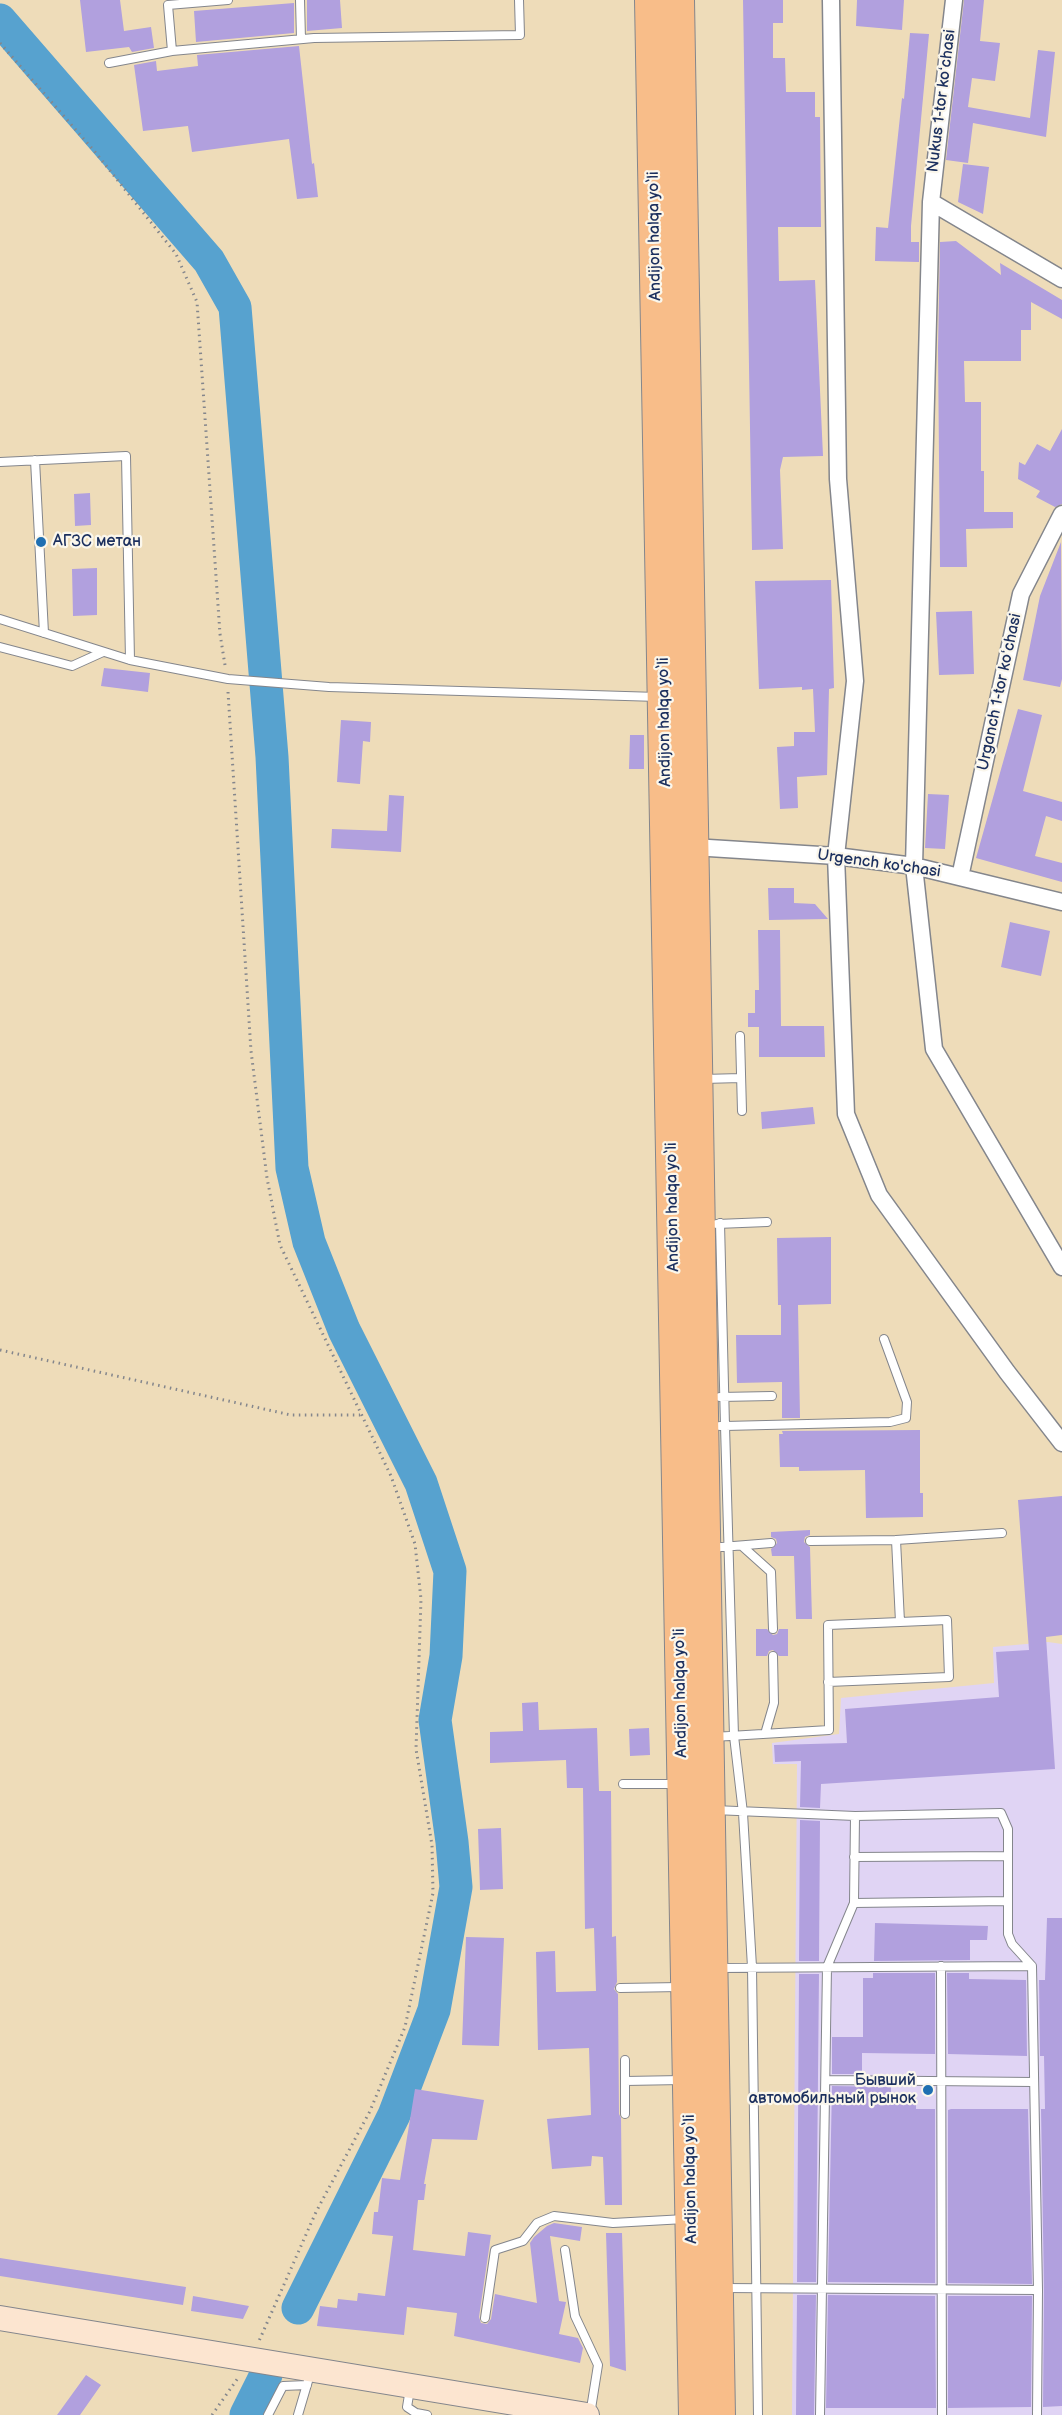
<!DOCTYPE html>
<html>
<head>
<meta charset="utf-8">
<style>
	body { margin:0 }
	canvas { display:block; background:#eedcb9 }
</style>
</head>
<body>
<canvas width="1062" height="2415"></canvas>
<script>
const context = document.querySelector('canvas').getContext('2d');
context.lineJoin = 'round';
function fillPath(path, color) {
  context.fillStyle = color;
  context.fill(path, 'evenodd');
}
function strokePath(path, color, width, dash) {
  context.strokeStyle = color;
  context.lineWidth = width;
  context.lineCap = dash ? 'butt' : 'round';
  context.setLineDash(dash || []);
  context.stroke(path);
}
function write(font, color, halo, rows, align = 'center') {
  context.font = font + ' "Balsamiq Sans",sans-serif';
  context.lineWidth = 4.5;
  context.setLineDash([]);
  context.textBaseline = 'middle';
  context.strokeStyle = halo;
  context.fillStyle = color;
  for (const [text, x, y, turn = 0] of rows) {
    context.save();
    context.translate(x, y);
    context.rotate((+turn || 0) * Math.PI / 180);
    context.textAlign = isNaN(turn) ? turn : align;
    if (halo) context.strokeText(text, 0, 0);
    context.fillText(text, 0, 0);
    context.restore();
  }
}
fillPath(new Path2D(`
	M1048,1642L1062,1644V2415H792L797,1764H773L772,1743L839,1734L841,1698L994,1683L993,1647Z`), '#e0d4f4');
strokePath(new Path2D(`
	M0,20L209,261L235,307L272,757L292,1168L309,1242L344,1330L421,1483L450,1571L446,1656L435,1720L452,1842L456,1887L434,2010L394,2115L298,2308
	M246,2415L266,2375`), '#57a2cf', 33);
fillPath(new Path2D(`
	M80,0H120L124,31L151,27L154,48L132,52L129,47L86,52Z
	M307,0H340L342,28L307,31Z
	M743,0H783V23H773V58H785L786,92H815V117H820L821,227H778L779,281L815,280L823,456L783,457L780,470L783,549L752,550Z
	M857,0H904L902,30L856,26Z
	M964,0H984L980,41L1000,43L995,81L972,78L968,107L1030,118L1038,50L1055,52L1046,137L973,123L968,163L946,160Z
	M294,3V33L196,42L194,11Z
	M910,33L929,34L911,226V242H919V262L875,261L876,227L888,228L902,98L904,99Z
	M299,46L312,164L314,163L318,197L297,199L289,139L192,152L188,126L143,131L134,65L156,61L157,71L198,66L197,55Z
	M963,164L989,167L983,214L958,202Z
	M956,241L1001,275L1000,263L1062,300V319L1031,302V330H1021V361H964L965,402H981V471H984V512H1013V528L966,529L967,567H940L938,348L940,242Z
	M1062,429V504L1055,507L1036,497L1040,491L1018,479L1019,462L1025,465L1037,444L1050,451Z
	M90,493L91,525L75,526L74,494Z
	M1061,542L1062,679L1060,687L1023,680L1040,596Z
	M97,568V615L73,616L72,569Z
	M831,580L834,688L829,689L827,775L797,777L798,808L780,809L777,747L794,746V732H815L813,689L802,690V687L759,689L755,581Z
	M972,611L974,674L939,675L936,612Z
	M104,668L150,673L148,692L101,686Z
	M1018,709L1042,715L1023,791L1062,802V821L1046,816L1035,856L1062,863V882L976,858Z
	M341,720L371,722L370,742L363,741L360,784L337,782Z
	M630,735H644V769H629Z
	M928,794L949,795L945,849L925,848Z
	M389,795L404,796L401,852L331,848L332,829L387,831Z
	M768,888H794V903L815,904L828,919L769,920Z
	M1010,922L1050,931L1041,976L1001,967Z
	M758,930H780L781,1026H824L825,1057H759V1027H748V1013H755V990H759Z
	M813,1107L815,1124L762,1129L761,1112Z
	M831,1237V1304L798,1305L800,1418H782V1382L737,1383L736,1335H781V1305H778L777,1238Z
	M920,1430V1493H923V1517L866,1518L865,1470L799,1471V1467H780L779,1434H783L782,1431Z
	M1062,1496V1635L1046,1637L1055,1769L821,1784L820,1808L800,1807L801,1761L775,1762L774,1745L847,1743L845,1709L999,1697L996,1652L1029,1650L1018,1500Z
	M810,1530V1535L805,1537L804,1542L810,1547L812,1619H796L794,1556H772L771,1549L777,1543L776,1539L771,1537V1532Z
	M756,1629H767L773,1635L777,1634L779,1629H788V1656H779L773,1650L769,1651L767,1656H756Z
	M538,1702L539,1730L597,1728L599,1791H611L612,1937L616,1936L617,1982L614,1989L618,1994L619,2114L621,2118L622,2205H605L603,2157L592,2156L591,2166L552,2169L547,2119L591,2115L589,2048L538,2050L536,1952L555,1951L556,1992L596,1991L594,1928L585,1929L583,1788H567L566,1760L490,1763V1732L523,1731L522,1703Z
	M649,1728L650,1755L630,1756L629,1729Z
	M800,1820L820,1821L819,1961H799Z
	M501,1828L503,1889L480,1890L478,1829Z
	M1047,1918H1062V2406L1043,2407L1044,2290L1041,2109H1045L1044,2056H1040L1039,1980H1045Z
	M875,1923L988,1926L987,1940H970V1960L874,1961Z
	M466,1937L504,1938L499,2046L462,2045Z
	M873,1973H935V2054L862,2053V2074H832V2037H863V1978H873Z
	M947,1973H969V1979L1026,1980L1027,2056L948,2054Z
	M799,1974H819L816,2282H797Z
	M832,2086L891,2087V2094H916V2109H935V2283L828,2282Z
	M415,2089L484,2100L477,2140L432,2139L424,2184H426L424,2200H418L413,2250L465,2256L468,2232L491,2235L479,2317L481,2323L487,2324L491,2319L495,2294L537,2303L530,2243L534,2237L547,2226L554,2223L582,2227L580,2241L550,2236L559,2301L566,2302L559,2334L578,2338L583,2348L580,2363L454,2336L457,2313L407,2307L404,2335L317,2326L320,2306L337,2308L338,2299L357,2301L358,2293L385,2296L393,2236L372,2234L374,2212H378L382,2178L400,2180Z
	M951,2109H1028L1032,2284L948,2283V2110Z
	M606,2233H622L626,2371L610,2366Z
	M0,2258L186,2287L183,2305L0,2276Z
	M797,2295H816L814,2415H796Z
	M828,2295L935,2296L936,2408H826Z
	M193,2296L249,2306L243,2319L191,2311Z
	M948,2296H1032L1031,2407L948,2408Z
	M86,2375L101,2385L80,2415H57Z`), '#b1a0de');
const lane = new Path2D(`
	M300,0L301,39
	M172,51L168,5L228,0
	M109,63L172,51L314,38L520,35L519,0
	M35,460L44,633
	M0,462L126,456L130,660
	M0,619L130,660L228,679L329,687L658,697
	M0,647L72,666L103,652
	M740,1036L742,1111
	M703,1079L741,1078
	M720,1223L725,1426H720
	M717,1224L767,1222
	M720,1397L772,1396
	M896,1540L1002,1533
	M742,1546L771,1572L773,1629
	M709,1548L771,1543
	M828,1682L949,1677L947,1620L900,1622
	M765,1734L774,1703L773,1656
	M713,1737L829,1730L828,1625L900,1622L896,1540L810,1541
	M623,1784H676
	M714,1810L855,1816L1001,1813L1008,1829V1934L1012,1944L1032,1966L1038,2290L1037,2415
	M854,1857L1008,1856
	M854,1903L1008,1901
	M941,1966L942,2415
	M717,1968L1032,1966
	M620,1988L680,1987
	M625,2060V2114
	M826,2080L1033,2082
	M625,2081L682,2080
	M565,2250L575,2316L598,2365L590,2415
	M723,2288L1038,2290
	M485,2318L495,2250L523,2241L537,2223L554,2216L613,2223L685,2219
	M410,2389L407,2407L416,2413L427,2415
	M268,2415L283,2386L307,2385
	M298,2415L308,2381
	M758,2415L752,1967L743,1813L734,1736L725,1426L890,1422L906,1418L907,1402L884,1339
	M820,2415L827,1967L854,1903L855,1816`);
const street = new Path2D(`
	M831,0L838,479L855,681L836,856L846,1114L879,1195L1007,1372L1062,1443
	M954,0L931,202L914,866L934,1049L1062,1267
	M931,202L1062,279
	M693,847L836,856L914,866L1062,902
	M960,877L1021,594L1062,514`);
const secondary = new Path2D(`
	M0,2318L587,2415`);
const highway = new Path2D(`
	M651,0L695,2415
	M678,0L719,2415`);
strokePath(lane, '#84868c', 10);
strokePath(street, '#84868c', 19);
strokePath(secondary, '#84868c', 26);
strokePath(highway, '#84868c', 34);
strokePath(new Path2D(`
	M0,43L96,153L176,254L197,302L220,634L225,665
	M228,692L251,1051L267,1178L280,1245L391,1476L415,1544L421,1599L416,1749L432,1845L433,1893L405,2027L370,2111L316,2212L259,2341
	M0,1350L291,1415H360
	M212,2415L238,2378`), '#84868c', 3, [1.5, 4.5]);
strokePath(lane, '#fff', 8);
strokePath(street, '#fff', 16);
strokePath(secondary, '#fce5d0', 24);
strokePath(highway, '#f8bd89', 32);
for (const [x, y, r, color] of [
	[41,542,6,"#1f6fb2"],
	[928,2090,6,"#1f6fb2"]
]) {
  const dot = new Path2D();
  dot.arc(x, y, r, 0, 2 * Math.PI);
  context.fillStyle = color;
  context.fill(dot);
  strokePath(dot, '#fbf7ec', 2);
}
write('16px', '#1b2f5e', '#fbf7ec', [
	["Nukus 1-tor koʻchasi",942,101,-83],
	["Andijon halqa yo‘li",655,236,-91],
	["Urganch 1-tor koʻchasi",1000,692,-78],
	["Andijon halqa yo‘li",665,722,-91],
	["Urgench ko'chasi",879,864,8],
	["Andijon halqa yo‘li",673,1207,-91],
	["Andijon halqa yo‘li",681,1693,-91],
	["Andijon halqa yo‘li",691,2179,-91]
]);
write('16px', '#1b2f5e', '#fbf7ec', [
	["АГЗС метан",53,542],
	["Бывший",916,2081,"right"],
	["автомобильный рынок",916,2099,"right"]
], 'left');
</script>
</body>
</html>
